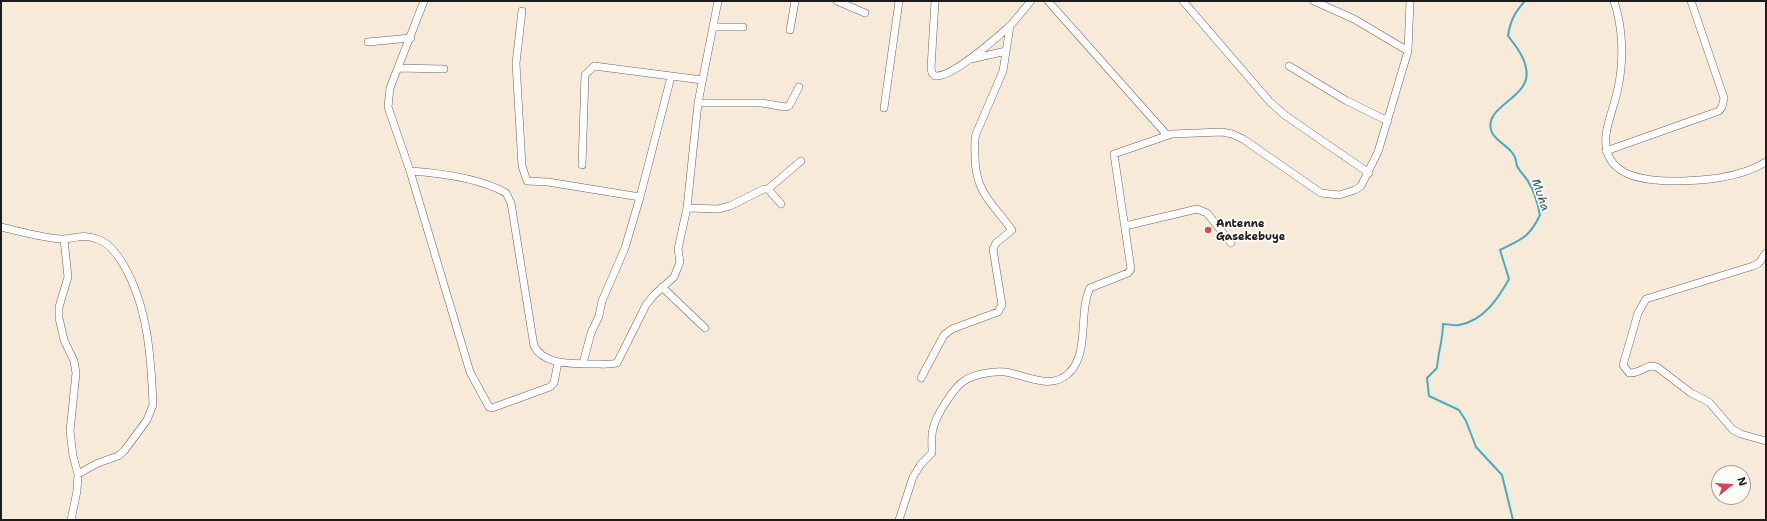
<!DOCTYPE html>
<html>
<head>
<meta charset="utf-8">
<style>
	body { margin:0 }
	#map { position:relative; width:1767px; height:521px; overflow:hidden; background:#f8ead8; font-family:"Shantell Sans",sans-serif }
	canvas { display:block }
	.frame { position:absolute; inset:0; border:2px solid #1c1c1c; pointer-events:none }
	.north { position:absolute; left:1711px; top:465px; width:40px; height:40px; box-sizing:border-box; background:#fdfcf7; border:1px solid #a3a29f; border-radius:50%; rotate:72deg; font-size:11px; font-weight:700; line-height:16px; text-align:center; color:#1c1c1c }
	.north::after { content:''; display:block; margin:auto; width:14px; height:18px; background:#d1495b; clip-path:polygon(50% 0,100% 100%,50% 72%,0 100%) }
</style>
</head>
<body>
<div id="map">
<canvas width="1767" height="521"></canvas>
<div class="frame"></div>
<div class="north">N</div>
</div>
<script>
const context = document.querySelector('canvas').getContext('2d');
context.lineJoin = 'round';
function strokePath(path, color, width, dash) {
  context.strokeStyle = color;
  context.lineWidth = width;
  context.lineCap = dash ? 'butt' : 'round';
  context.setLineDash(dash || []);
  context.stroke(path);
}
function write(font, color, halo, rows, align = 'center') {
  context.font = font + ' "Shantell Sans",sans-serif';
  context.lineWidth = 3.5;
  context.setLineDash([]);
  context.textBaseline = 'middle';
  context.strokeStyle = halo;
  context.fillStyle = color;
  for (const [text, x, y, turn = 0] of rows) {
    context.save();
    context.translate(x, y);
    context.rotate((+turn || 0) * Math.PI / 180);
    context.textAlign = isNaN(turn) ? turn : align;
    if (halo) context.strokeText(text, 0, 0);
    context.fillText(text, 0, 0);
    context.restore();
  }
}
strokePath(new Path2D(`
	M1513,520L1502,475L1476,447L1466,421L1459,410L1429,396L1427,378L1437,368C1438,353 1443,339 1443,324C1448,324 1454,326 1459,325C1483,321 1498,299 1509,279L1500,250C1522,239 1529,238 1540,215C1538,205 1535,193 1529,183C1526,177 1520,172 1517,166C1516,162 1516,157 1513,154C1508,145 1494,141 1491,130C1484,105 1533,98 1526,68C1524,56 1515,45 1508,36C1510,21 1515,12 1525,1`), '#44adc3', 2);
const minor = new Path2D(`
	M424,1L390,88L388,107L410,171L470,372L489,407L492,408L550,387L554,383L558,362
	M837,1L865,13
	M935,1L931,68L932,73L935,76C952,78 996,38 1010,26
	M1048,1L1167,135
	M1183,1L1270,102L1286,116L1369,173
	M1314,1L1354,19L1408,51
	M1614,1C1623,28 1624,60 1618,88C1615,104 1608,119 1606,135C1602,174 1638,180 1669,181C1701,181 1738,179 1766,162
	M522,11L516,63L522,166L527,181L548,182L640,197
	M713,27H743
	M790,30L795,1
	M368,42L411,38
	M971,59L1006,51
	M1289,66L1347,101L1388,121
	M398,68L444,69
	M698,103H762L785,107L789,106L799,87
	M884,108L899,1
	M1606,151L1719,111L1722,107L1724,98L1691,1
	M582,165L585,75L594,66L702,80
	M410,171C439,173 480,178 506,193L511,203L534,346C545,366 573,363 592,364C600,364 610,365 617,363L646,305L654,295L674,277L680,262L678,249L687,208L698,103L718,1
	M768,189L781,204
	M687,208L718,209L730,206L764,189H768L801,161
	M1125,226L1197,209L1207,213L1231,243
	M1,227C18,231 47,239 64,239C77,238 83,234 97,239C108,242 117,254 123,264C148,306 151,357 153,405L147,420L124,451L118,456L98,463L78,474
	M64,239L68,277L59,307V318L64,340L74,361L76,373L70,431L73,456L78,474L77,491L71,520
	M1766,253L1759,263L1753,266L1646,299L1638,313L1623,365L1629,373C1641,374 1646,363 1657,367L1691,393L1709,402L1733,430L1741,434L1766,441
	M662,287L705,328
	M583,363L591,333L599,316L602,301L625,248L640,197L671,77
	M921,378L944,335L952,329L998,312L1002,305L993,249L996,243L1012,230C992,203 975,192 975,156C975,148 974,141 976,134L1003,71L1010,26L1031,1
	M899,520L913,477L921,464L932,453C932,445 931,436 933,429C935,417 954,387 964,381C974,374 993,371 1005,372C1026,375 1051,391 1069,373C1090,353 1078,313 1090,288L1128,273L1131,269L1114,154L1172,134L1222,132L1232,134L1243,139L1321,193L1339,195L1355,190L1361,186L1378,152L1408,51L1410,1`);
strokePath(minor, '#69645e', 8);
strokePath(minor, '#fff', 7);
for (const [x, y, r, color] of [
	[1208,230,4,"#d1495b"]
]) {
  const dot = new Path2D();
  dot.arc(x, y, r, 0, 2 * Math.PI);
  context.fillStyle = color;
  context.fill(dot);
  strokePath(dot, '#fdfcf7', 1.5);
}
write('bold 11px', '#1c1c1c', '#fdfcf7', [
	["Antenne",1216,224],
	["Gasekebuye",1216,237]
], 'left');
write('italic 12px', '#2e5d67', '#fdfcf7', [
	["Muha",1540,195,71]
]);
</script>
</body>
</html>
